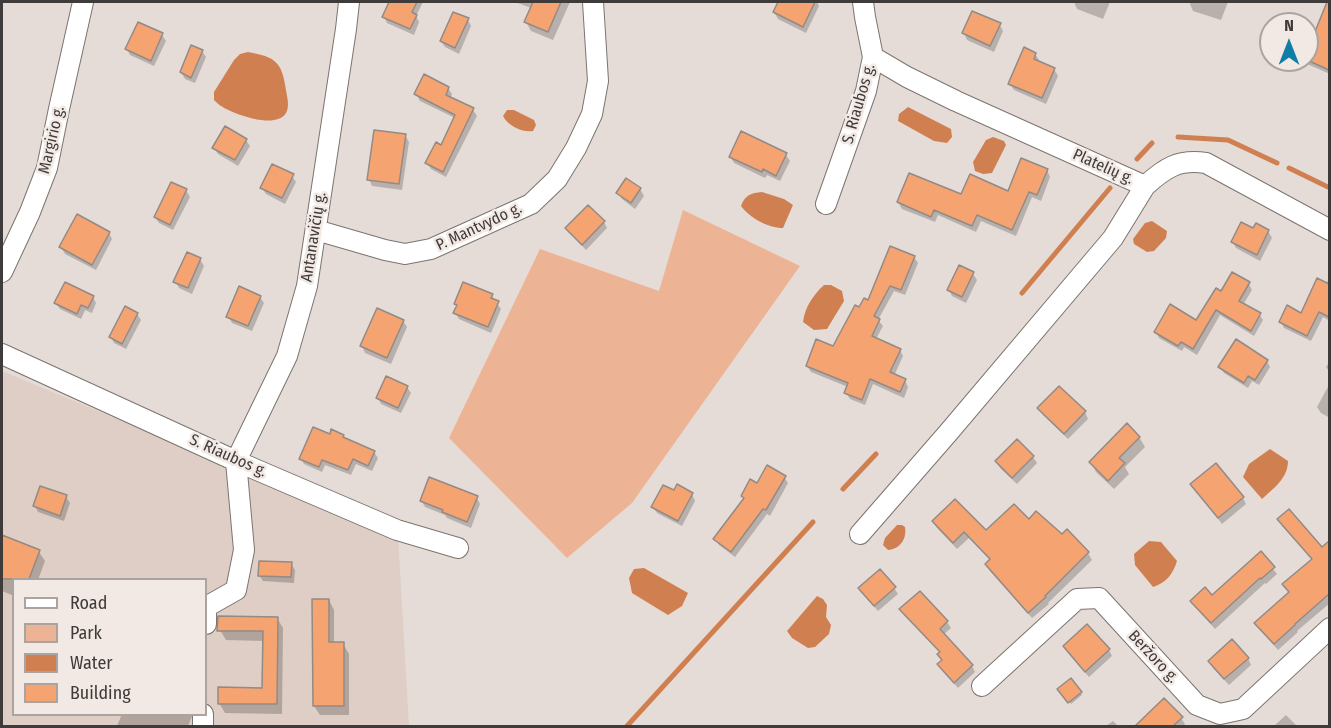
<!DOCTYPE html>
<html>
<head>
<meta charset="utf-8">
<style>
	body { margin:0 }
	#map { position:relative; width:1331px; height:728px; overflow:hidden; background:#e5dcd7; font-family:"Fira Sans Condensed",sans-serif }
	canvas { display:block }
	.frame { position:absolute; inset:0; border:3px solid #3f3b3a; pointer-events:none }
	.legend { position:absolute; left:12px; top:578px; width:195px; height:138px; box-sizing:border-box; background:#f2e9e4; border:2px solid #aaa3a0; margin:0; padding:8px 10px; list-style:none; font-size:18px; color:#3f3b3a }
	.legend li { display:flex; align-items:center; gap:12px; height:30px }
	.legend b { width:30px; border:2px solid #aaa3a0 }
	.north { position:absolute; left:1259px; top:12px; width:60px; height:60px; box-sizing:border-box; background:#f2e9e4; border:2px solid #aaa3a0; border-radius:50%; rotate:0deg; font-size:16px; font-weight:700; line-height:24px; text-align:center; color:#3f3b3a }
	.north::after { content:''; display:block; margin:auto; width:21px; height:27px; background:#0f7ea6; clip-path:polygon(50% 0,100% 100%,50% 72%,0 100%) }
</style>
</head>
<body>
<div id="map">
<canvas width="1331" height="728"></canvas>
<div class="frame"></div>
<ul class="legend">
<li><b style="height:8px;background:#fff"></b>Road</li>
<li><b style="height:16px;background:#ecb494"></b>Park</li>
<li><b style="height:16px;background:#d08050"></b>Water</li>
<li><b style="height:16px;background:#f6a372"></b>Building</li>
</ul>
<div class="north">N</div>
</div>
<script>
const context = document.querySelector('canvas').getContext('2d');
context.lineJoin = 'round';
function fillPath(path, color) {
  context.fillStyle = color;
  context.fill(path, 'evenodd');
}
function strokePath(path, color, width, dash) {
  context.strokeStyle = color;
  context.lineWidth = width;
  context.lineCap = dash ? 'butt' : 'round';
  context.setLineDash(dash || []);
  context.stroke(path);
}
function write(font, color, halo, rows, align = 'center') {
  context.font = font + ' "Fira Sans Condensed",sans-serif';
  context.lineWidth = 5;
  context.setLineDash([]);
  context.textBaseline = 'middle';
  context.strokeStyle = halo;
  context.fillStyle = color;
  for (const [text, x, y, turn = 0] of rows) {
    context.save();
    context.translate(x, y);
    context.rotate((+turn || 0) * Math.PI / 180);
    context.textAlign = isNaN(turn) ? turn : align;
    if (halo) context.strokeText(text, 0, 0);
    context.fillText(text, 0, 0);
    context.restore();
  }
}
fillPath(new Path2D(`
	M2,371L398,536L409,726H2ZM14,580H206V714H14Z`), '#decec5');
fillPath(new Path2D(`
	M683,210L800,266L632,503L567,558L449,438L540,249L659,291Z`), '#ecb494');
fillPath(new Path2D(`
	M248,52C276,57 282,62 286,90C287,97 290,106 286,113C276,130 233,114 221,106C219,105 215,101 214,100V92L234,60L240,54Z
	M908,107L951,129L952,137L947,143L934,141L898,121L899,114Z
	M507,110H514L534,120L536,125L533,131C523,133 508,126 503,116Z
	M993,137L1004,141L1006,145L992,173L983,174L975,171L973,162L986,140Z
	M762,192L784,199L793,205L783,228C768,228 750,218 741,206C745,195 751,193 762,192Z
	M1152,221L1167,231L1166,238L1154,251L1147,252L1134,244L1133,239L1145,223Z
	M824,285H831L842,291L844,301L827,329L814,330L803,322C805,307 813,295 824,285Z
	M1270,449L1288,461C1288,478 1274,488 1262,499L1243,477L1249,464Z
	M897,525H902L905,527C907,539 900,549 888,550L883,545L885,538Z
	M1149,541L1161,542L1177,561C1173,574 1166,583 1153,587L1135,565L1134,554Z
	M644,568L688,593L682,606L668,615L632,593L629,578L634,569Z
	M817,596L823,599L827,605L826,617L831,625L829,634L815,647L808,648L792,638L787,631Z`), '#d08050');
fillPath(new Path2D(`
	M391,2H423L416,16L419,22L414,35L387,23L384,17Z
	M515,2H570L553,40L531,31L526,22L531,8Z
	M780,2H817L819,6L806,33L778,19L774,12Z
	M1074,2H1110L1103,19L1077,9Z
	M1191,2H1228L1221,20L1193,11L1190,4Z
	M1329,2H1330V74L1307,64L1304,60H1307V48L1313,41Z
	M468,20L471,26L459,54L445,47L441,41Z
	M1000,25L1003,31L994,52L967,40L964,33Z
	M162,35L166,41L154,66L130,55L127,49Z
	M202,51L206,57L195,83L185,79L181,72Z
	M1035,54L1039,60L1038,62L1054,69L1058,76L1046,104L1014,90L1010,84Z
	M448,88L452,94L450,99L473,110L477,116L446,177L431,169L427,163L442,147L455,118L420,101L416,94Z
	M405,135L409,142L402,190L372,186L369,179Z
	M246,140L250,146L238,166L218,154L214,148Z
	M786,155L790,161L780,181L767,175L765,178L734,163L730,156Z
	M1047,170L1050,177L1041,201L1032,197L1016,236L981,221L976,232L938,215L935,222L902,209L898,202L1009,193Z
	M292,176L296,182L285,204L266,194L262,188Z
	M627,180L640,189L644,196L635,209L622,199L618,193Z
	M186,190L190,197L173,230L159,223L155,217Z
	M604,222L607,228L586,250L571,234L567,228Z
	M1254,230L1268,231L1272,238L1260,261L1236,248L1233,242Z
	M109,233L112,239L96,270L65,254L61,247Z
	M914,257L918,263L905,295L894,291L878,320L883,326L876,339L900,350L903,356L894,376L905,380L908,387L904,398L873,384L865,405L850,399L846,393L848,387L811,372L807,366L834,348L859,309Z
	M200,259L204,266L192,294L179,288L175,281Z
	M973,274L977,280L966,303L952,296L949,290Z
	M1330,276V321L1323,317L1311,341L1284,328L1281,322L1302,315L1326,284Z
	M1249,284L1252,290L1243,305L1259,314L1263,320L1254,336L1220,315L1197,355L1184,347L1182,351L1159,338L1156,332L1196,322Z
	M492,296L501,309L491,333L459,319L455,313L458,307L456,304Z
	M93,297L96,303L92,313L85,310L81,319L60,309L56,303Z
	M260,297L264,303L252,331L232,323L228,316Z
	M137,314L141,320L126,349L114,343L111,337Z
	M403,321L407,327L391,364L365,353L362,346Z
	M1267,361L1270,367L1259,385L1252,381L1248,388L1224,373L1220,367Z
	M1330,361V373L1326,367Z
	M1330,383V418L1321,413L1317,407Z
	M407,387L411,393L401,413L381,404L378,398Z
	M1039,409L1085,412L1088,419L1068,439L1043,415Z
	M331,436H343L345,439L374,452L378,458L372,471L356,464L351,475L325,465L322,472L304,464L301,459Z
	M1139,437L1145,447L1125,467L1129,474L1114,489L1096,472L1091,462Z
	M1033,457L1037,463L1017,484L1000,468L997,462Z
	M784,477L788,483L770,516L767,514L735,557L719,545L715,539L744,499L742,496L757,485Z
	M1192,485L1243,498L1246,504L1222,524Z
	M674,492L692,494L695,501L682,526L657,513L653,507Z
	M66,497L70,503L64,521L38,512L35,506Z
	M477,498L480,504L471,528L447,518L445,515L425,507L421,500Z
	M1279,520L1322,549L1330,543V603L1297,631L1298,632L1278,650L1260,630L1256,623L1290,593L1284,585L1313,560L1282,526Z
	M933,522L986,532L1062,536L1067,531L1088,553L1092,560L1048,603L1049,604L1032,618L990,571L987,565L991,561L969,538L957,549L937,528Z
	M2,537L39,552L45,561L38,580H14V596L2,591Z
	M1261,553L1277,574L1266,584L1265,583L1215,629L1195,607L1192,601L1212,597Z
	M291,564L295,570L294,583L263,581L259,575Z
	M860,588H894L898,594L878,611L864,595Z
	M920,593L947,622L951,628L943,635L972,666L975,672L958,688L943,671L939,665L943,661L941,653L905,616L901,609Z
	M329,600L334,610V644H343L349,654V715H320L314,706Z
	M277,618L283,628L282,714L225,713L219,703L264,689V641L226,640L220,630Z
	M1064,647L1109,650L1112,656L1089,677L1068,653Z
	M1248,658L1251,665L1229,685L1213,668L1210,662Z
	M1060,692L1081,693L1082,695L1071,704Z
	M1164,700L1181,718L1185,724L1183,726H1137Z
	M122,714H193L188,726H117Z
	M1286,715L1297,726H1274Z
	M1113,721L1118,726H1106Z`), '#0003');
strokePath(new Path2D(`
	M1178,137L1228,140L1277,163
	M1137,159L1152,143
	M1289,168L1330,188
	M1022,293L1110,188
	M843,489L876,454
	M627,726L813,522`), '#d08050', 5);
const building = new Path2D(`
	M389,2H417L412,12L417,15L410,29L382,17Z
	M533,2H561L548,32L524,22Z
	M778,2H815L803,27L773,12Z
	M1327,2H1329V70L1307,60V37L1312,39Z
	M972,11L1001,23L990,46L962,33Z
	M453,12L469,18L455,48L440,41Z
	M138,22L163,33L151,61L125,49Z
	M191,45L203,50L191,78L180,72Z
	M1024,47L1036,53L1034,59L1055,68L1042,98L1008,84Z
	M424,74L449,87L446,95L474,108L443,172L425,163L436,142L441,145L455,115L414,94Z
	M225,126L247,139L235,160L212,148Z
	M374,130L406,134L399,184L367,180Z
	M741,131L787,153L776,176L763,169L762,172L729,157Z
	M1021,158L1048,169L1037,195L1029,192L1012,230L977,215L972,226L934,210L931,217L897,202L909,173L961,194L970,174L1008,191Z
	M272,164L294,174L282,198L260,188Z
	M626,178L641,188L631,203L616,193Z
	M171,182L187,189L170,225L154,217Z
	M588,205L605,221L582,245L565,228Z
	M77,214L110,232L92,265L59,247Z
	M1241,222L1253,228L1256,223L1269,230L1257,255L1231,242Z
	M890,246L915,256L901,290L890,286L874,316L880,319L872,336L901,349L890,372L906,379L900,392L870,379L862,400L844,393L848,383L806,366L816,339L833,346L855,305L859,307L864,298L868,300Z
	M187,252L201,258L188,288L173,282Z
	M959,265L974,272L962,297L947,290Z
	M1232,272L1250,282L1239,301L1261,313L1251,331L1216,310L1193,349L1181,342L1178,346L1154,332L1170,304L1196,320L1216,288L1221,291Z
	M1317,278L1329,284V317L1319,312L1307,336L1279,322L1287,305L1301,313Z
	M65,282L94,296L88,308L81,305L77,314L54,303Z
	M463,282L493,294L491,298L499,301L488,327L453,313L457,305L454,304Z
	M239,286L261,296L248,326L226,317Z
	M125,306L138,313L122,344L109,337Z
	M377,308L404,320L387,358L360,346Z
	M1236,339L1268,360L1255,380L1248,376L1244,383L1218,367Z
	M386,376L408,386L398,408L376,398Z
	M1059,386L1086,411L1064,434L1037,408Z
	M1127,423L1140,437L1119,458L1125,463L1108,481L1089,462Z
	M313,427L330,434L331,429L344,435L343,437L375,451L368,466L353,459L348,470L322,460L319,467L299,459Z
	M1017,439L1034,456L1012,478L995,461Z
	M1216,463L1244,497L1218,518L1190,484Z
	M767,465L786,476L766,510L763,509L731,552L713,539L744,498L741,496L750,479L757,483Z
	M429,477L478,496L467,522L442,512L443,510L420,501Z
	M677,484L693,493L678,521L651,507L663,485L674,490Z
	M40,486L67,495L60,516L33,506Z
	M955,499L986,530L1014,504L1029,519L1036,511L1062,534L1067,529L1089,552L1045,596L1046,597L1028,613L985,564L990,559L964,532L953,543L932,521Z
	M1289,509L1322,547L1329,541V594L1295,624V625L1274,644L1254,623L1289,592L1282,584L1312,559L1277,519Z
	M2,535L40,550L29,579H2Z
	M1261,551L1275,567L1261,579L1260,578L1211,623L1190,601L1205,587L1212,595Z
	M259,561L292,562L291,577L258,576Z
	M880,569L896,587L874,606L858,588Z
	M920,591L948,621L940,629L973,665L954,683L937,664L942,660L937,654L940,652L899,609Z
	M312,599H329V642H344V706H313Z
	M218,616L278,617L277,704H218V687L262,688L263,631H217Z
	M1087,624L1110,649L1085,672L1063,646Z
	M1232,639L1249,658L1224,679L1208,661Z
	M1071,678L1082,692L1068,703L1057,689Z
	M1164,698L1183,717L1173,726H1135Z`);
fillPath(building, '#f6a372');
strokePath(building, '#928a85', 1.5);
const minor = new Path2D(`
	M873,57L907,77L956,101L1145,186C1165,168 1178,159 1206,163L1330,230
	M826,204L866,91L873,57L865,17L863,2
	M316,230L385,250L405,254L431,249L531,204L557,179L576,148L592,114L598,81L593,2
	M2,272L30,212L47,168L59,109L83,2
	M2,354L236,461L397,530L458,548
	M860,534L948,433L1113,238L1145,186
	M206,624V607L236,590L244,550L236,461L287,356L307,286L346,29L349,2
	M982,686L1077,599L1099,598L1197,705L1220,714L1243,709L1330,628
	M203,726V714`);
strokePath(minor, '#7c7470', 22);
strokePath(minor, '#fff', 20);
write('16px', '#3f3b3a', '#f2e9e4', [
	["S. Riaubos g.",859,104,-74],
	["Margirio g.",52,140,-77],
	["Platelių g.",1103,167,24],
	["P. Mantvydo g.",479,227,-25],
	["Antanavičių g.",314,237,-81],
	["S. Riaubos g.",228,456,24],
	["Beržoro g.",1153,657,47]
]);
</script>
</body>
</html>
